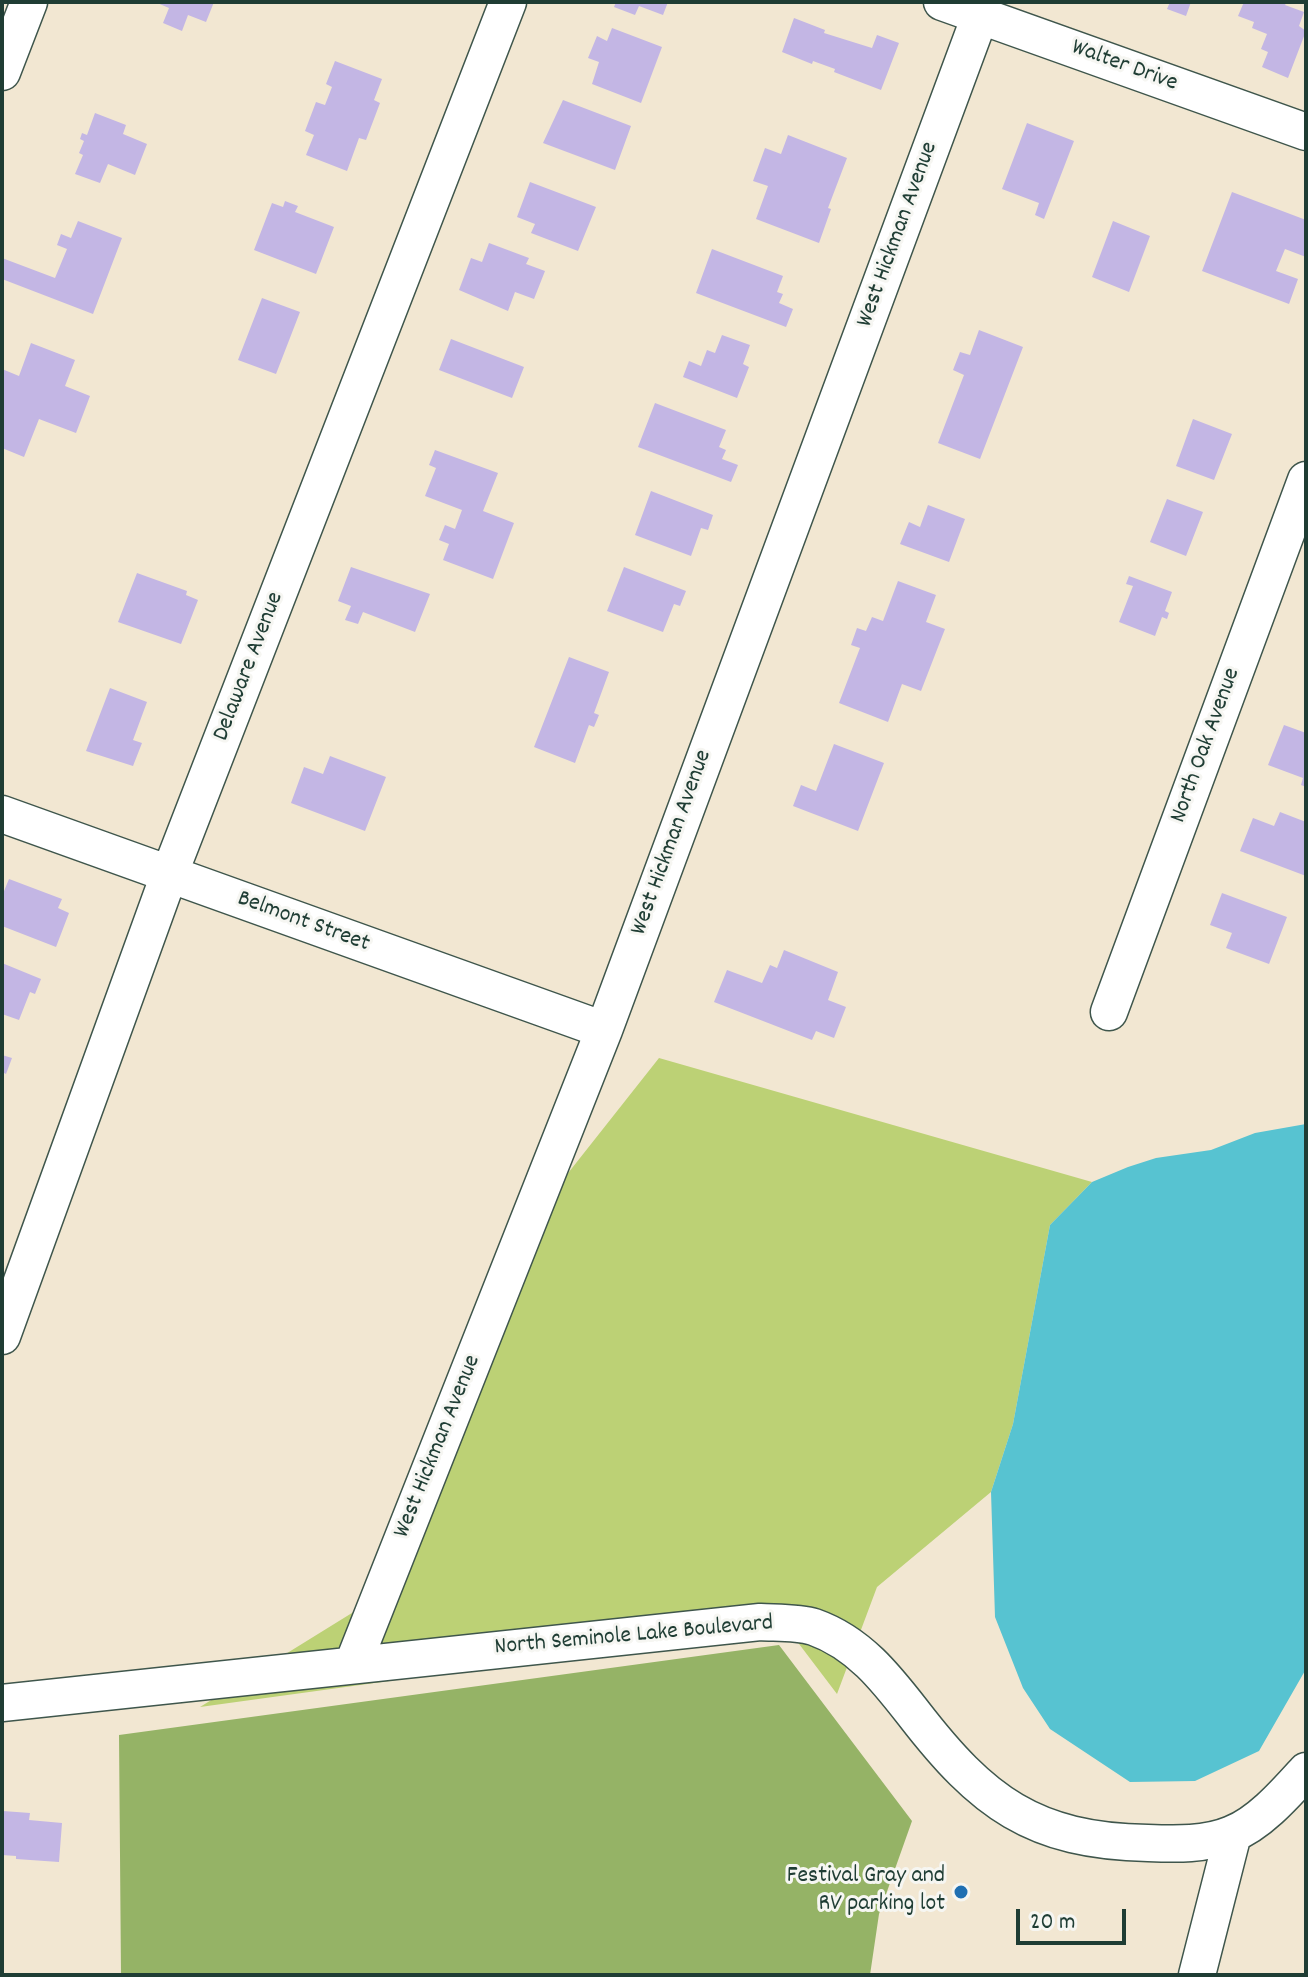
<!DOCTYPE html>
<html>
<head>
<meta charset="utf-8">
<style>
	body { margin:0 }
	#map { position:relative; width:1308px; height:1977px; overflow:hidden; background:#f2e7d2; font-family:Dekko,sans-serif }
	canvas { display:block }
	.frame { position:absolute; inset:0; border:4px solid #1f3d34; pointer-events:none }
	.scale { position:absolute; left:1016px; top:1909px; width:110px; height:36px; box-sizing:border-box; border:4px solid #1f3d34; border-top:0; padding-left:10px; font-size:24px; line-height:28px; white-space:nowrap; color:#1f3d34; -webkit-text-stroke:6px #f6f6f2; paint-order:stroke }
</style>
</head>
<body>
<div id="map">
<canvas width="1308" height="1977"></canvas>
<div class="frame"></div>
<div class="scale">20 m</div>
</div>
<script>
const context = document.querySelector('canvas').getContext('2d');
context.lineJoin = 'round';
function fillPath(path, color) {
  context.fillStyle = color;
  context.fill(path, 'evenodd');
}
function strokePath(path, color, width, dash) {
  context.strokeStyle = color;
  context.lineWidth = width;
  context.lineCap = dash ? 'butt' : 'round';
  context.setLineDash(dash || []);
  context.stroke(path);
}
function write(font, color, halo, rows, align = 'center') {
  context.font = font + ' Dekko,sans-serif';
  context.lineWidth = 6;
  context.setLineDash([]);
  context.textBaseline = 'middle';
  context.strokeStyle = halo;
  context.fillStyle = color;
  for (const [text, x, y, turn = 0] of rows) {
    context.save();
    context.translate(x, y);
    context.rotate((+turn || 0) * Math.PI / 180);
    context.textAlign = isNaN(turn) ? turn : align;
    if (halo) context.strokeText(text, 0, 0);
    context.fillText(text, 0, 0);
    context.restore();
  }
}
fillPath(new Path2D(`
	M659,1058L1092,1182L1050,1225L1013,1424L991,1492L877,1587L837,1694L793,1636L775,1628L200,1707L360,1608L516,1239Z`), '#bcd175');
fillPath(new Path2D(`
	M779,1645L912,1821L879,1914L870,1975H121L119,1735Z`), '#95b366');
fillPath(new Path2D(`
	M1306,1124V1669L1259,1751L1195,1781L1130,1782L1050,1729L1023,1688L995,1617L991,1492L1013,1424L1050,1225L1092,1182L1128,1167L1156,1158L1211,1150L1255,1133Z`), '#57c3d1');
fillPath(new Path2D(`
	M155,2H214L206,22L188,15L182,31L163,23L169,8Z
	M616,2H668L663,15L639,6L635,15L614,7Z
	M1170,2H1191L1186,16L1167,9Z
	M1244,2H1287L1285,5L1304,12L1299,26L1306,31L1288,78L1262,67L1268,52L1261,49L1267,34L1252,28L1254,22L1238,16Z
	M794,18L825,30L824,33L872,48L877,35L899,43L881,90L834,72L835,69L813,61L812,64L782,52Z
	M612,28L662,47L641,103L592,84L599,62L588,58L597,36L607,41Z
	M335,61L382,79L374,100L380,103L366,140L359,138L347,171L306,155L314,135L305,131L316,102L325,105L332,87L326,84Z
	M563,100L631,126L615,170L543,143Z
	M95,113L126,125L123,134L147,144L135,175L108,164L100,183L75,174L83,155L79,153L84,141L80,139L82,133L87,135Z
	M1027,123L1074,141L1044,219L1035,215L1039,203L1002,189Z
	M788,135L847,158L828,208L831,209L819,243L756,219L768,186L753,181L765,148L781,154Z
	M530,182L596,207L578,251L531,233L535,224L517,217Z
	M1232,192L1306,220V257L1285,249L1276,271L1298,279L1289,304L1202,271Z
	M285,201L298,206L295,212L334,227L316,274L254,250L272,203L283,207Z
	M78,221L122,238L93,314L2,279V258L55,278L67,249L57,245L61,234L71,238Z
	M1113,221L1150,236L1129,292L1092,277Z
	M489,243L529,258L526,264L545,271L534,299L515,292L508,311L459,290L471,258L482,262Z
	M712,249L783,276L777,292L783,294L779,303L793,309L786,327L696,293Z
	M262,298L300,312L276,374L238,360Z
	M979,330L1023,347L980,459L938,443L964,375L953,370L960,352L970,355Z
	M722,335L750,345L743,364L749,367L737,398L683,377L689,361L701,366L707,350L715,353Z
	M451,339L524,367L512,398L439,370Z
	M31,343L75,360L65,386L90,396L76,433L39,419L24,457L2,448V369L19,376Z
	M655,403L726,430L719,447L726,450L722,459L738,465L731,482L638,447Z
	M1193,419L1232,434L1214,480L1176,466Z
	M435,450L498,473L483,511L514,523L493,579L443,560L449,544L439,540L445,525L455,529L462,510L425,496L436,468L429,465Z
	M651,491L713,515L708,530L701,528L691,556L635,535Z
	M1167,499L1203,512L1186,556L1150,542Z
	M928,505L965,519L949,562L900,544L909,522L920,527Z
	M351,567L430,594L415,632L363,612L358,624L345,620L351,606L338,601Z
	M624,567L686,591L680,606L674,604L663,632L607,611Z
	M137,573L187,591L186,595L198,600L181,644L118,622Z
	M1129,576L1172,592L1165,611L1169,613L1167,619L1162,617L1155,636L1119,622L1133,586L1126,584Z
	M898,581L936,595L926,622L945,629L921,691L902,684L888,722L839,703L860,648L851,645L857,628L866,631L872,617L883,621Z
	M569,657L609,672L594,713L599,715L594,727L589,725L575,763L534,747Z
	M110,688L147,702L133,740L142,743L133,766L86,751Z
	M1284,725L1306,733V787L1301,785L1303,778L1268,765Z
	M834,744L884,763L858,831L793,806L801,785L816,791Z
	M330,756L386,777L365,831L291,803L304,767L323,774Z
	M1280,812L1306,822V876L1240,851L1253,818L1274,826Z
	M9,879L62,899L58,908L69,913L56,947L2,926V896Z
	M1222,893L1287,917L1269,964L1226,948L1232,933L1210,925Z
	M784,950L838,972L828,1000L846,1007L834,1038L816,1031L812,1040L714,1002L727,970L762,983L770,965L777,968Z
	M2,963L41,979L35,994L30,992L19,1020L2,1014Z
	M2,1055L12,1058L6,1074L2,1072Z
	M3,1811L30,1813L29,1820L62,1823L59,1862L16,1859V1856L2,1855Z`), '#c3b6e4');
const minor = new Path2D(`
	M942,2L1306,132
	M2,72L29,2
	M2,814L604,1030
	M1109,1012L1306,480
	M2,1336L169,875L508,2
	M353,1664L604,1030L980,16
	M2,1703L760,1622C777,1623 798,1622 814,1627C859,1643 886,1678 914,1714C982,1802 1033,1841 1148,1843C1176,1844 1206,1845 1232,1834C1260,1823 1286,1793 1306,1771
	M1197,1975L1233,1834`);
strokePath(minor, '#3f564c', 39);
strokePath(minor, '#fff', 36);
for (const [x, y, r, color] of [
	[961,1892,8,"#1f6fb2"]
]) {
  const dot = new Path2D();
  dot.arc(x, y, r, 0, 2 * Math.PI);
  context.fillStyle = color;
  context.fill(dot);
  strokePath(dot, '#f6f6f2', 3);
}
write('24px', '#1f3d34', '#f6f6f2', [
	["Walter Drive",1124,67,20],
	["West Hickman Avenue",899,235,-70],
	["Delaware Avenue",250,667,-69],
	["North Oak Avenue",1207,746,-70],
	["West Hickman Avenue",673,843,-70],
	["Belmont Street",303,923,20],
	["West Hickman Avenue",439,1447,-68],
	["North Seminole Lake Boulevard",634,1637,-5]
]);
write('24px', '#1f3d34', '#f6f6f2', [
	["Festival Gray and",945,1878],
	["RV parking lot",945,1906]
], 'right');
</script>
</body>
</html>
